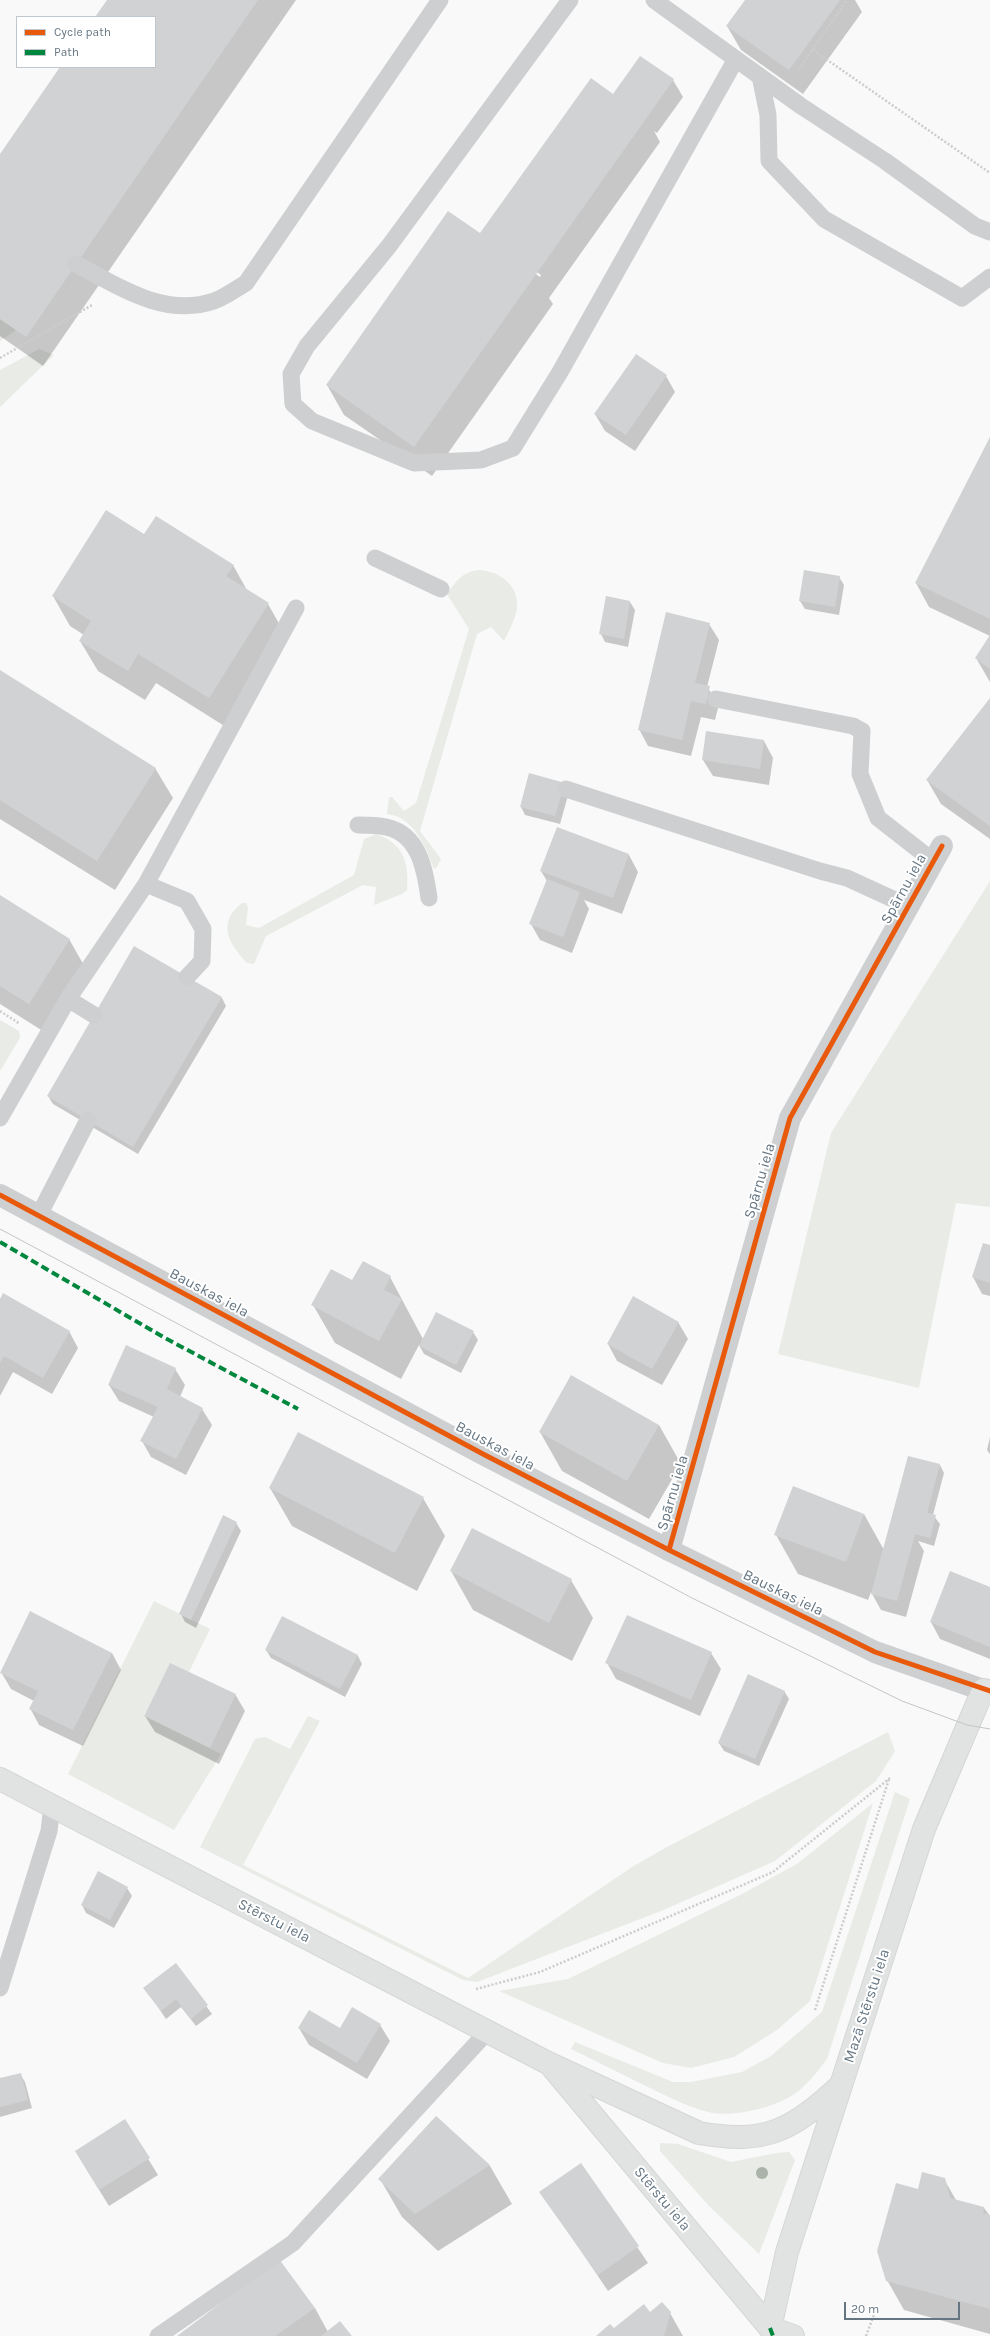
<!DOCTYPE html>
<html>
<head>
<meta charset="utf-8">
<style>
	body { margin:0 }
	#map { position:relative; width:990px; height:2336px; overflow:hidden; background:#f9f9f9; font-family:Karla,sans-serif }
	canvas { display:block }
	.legend { position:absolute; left:16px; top:16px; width:140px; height:52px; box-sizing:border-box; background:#fff; border:1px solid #c1c8cd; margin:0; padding:5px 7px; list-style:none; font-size:12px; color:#657683 }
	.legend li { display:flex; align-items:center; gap:8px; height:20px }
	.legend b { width:20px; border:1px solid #c1c8cd }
	.scale { position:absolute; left:844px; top:2302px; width:116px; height:18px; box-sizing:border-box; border:2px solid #657683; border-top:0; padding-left:5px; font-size:12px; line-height:14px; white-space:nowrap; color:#657683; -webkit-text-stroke:3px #fff; paint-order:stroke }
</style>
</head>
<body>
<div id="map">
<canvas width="990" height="2336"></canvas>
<ul class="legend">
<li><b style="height:5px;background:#e8590c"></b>Cycle path</li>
<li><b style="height:5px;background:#00873e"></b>Path</li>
</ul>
<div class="scale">20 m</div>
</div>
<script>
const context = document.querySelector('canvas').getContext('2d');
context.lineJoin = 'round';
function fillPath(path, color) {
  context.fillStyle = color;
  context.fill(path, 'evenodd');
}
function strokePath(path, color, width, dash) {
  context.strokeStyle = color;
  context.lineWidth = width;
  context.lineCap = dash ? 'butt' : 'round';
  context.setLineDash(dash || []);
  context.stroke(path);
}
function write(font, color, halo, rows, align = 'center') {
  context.font = font + ' Karla,sans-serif';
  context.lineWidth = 4;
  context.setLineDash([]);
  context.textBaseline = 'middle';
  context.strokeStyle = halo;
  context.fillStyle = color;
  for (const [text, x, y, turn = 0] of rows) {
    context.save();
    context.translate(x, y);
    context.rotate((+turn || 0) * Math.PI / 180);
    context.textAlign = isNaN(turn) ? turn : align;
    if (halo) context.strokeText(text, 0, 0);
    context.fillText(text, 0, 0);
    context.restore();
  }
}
fillPath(new Path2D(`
	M0,319L16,330L0,341Z
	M39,349L54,355L0,407V370Z
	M479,570C499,571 519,585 517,607C516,618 509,631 504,641L491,627L477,634L420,831L441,859L437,867L434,869C426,847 414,817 387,814L389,797H392L404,811L416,803L469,629L447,594C457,580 462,572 479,570Z
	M376,834C404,843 409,864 407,890L402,894L374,905L376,887L363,885L266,936L254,964L247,963C229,944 216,923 242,903H246L248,907L246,925L259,928L354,875L364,839Z
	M990,881V1207L956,1203L919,1388L778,1354L831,1133Z
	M0,1020L19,1031L20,1038L0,1071Z
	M154,1601L210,1629L189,1672L170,1664L144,1715L221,1754L174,1830L68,1774Z
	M308,1716L320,1721L243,1865L468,1978L632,1867L667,1847L888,1732L895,1751L876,1781L775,1861L661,1911L477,1982L463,1980L200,1847L255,1739L265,1737L290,1749Z
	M895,1792L910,1799L827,2059C819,2070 811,2080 801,2089C782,2106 738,2117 712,2113C690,2108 668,2097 648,2087C622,2074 597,2062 571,2049L575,2042L673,2082H691L742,2072L771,2056L822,2012Z
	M873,1803L810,2001L777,2030L734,2057L691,2068L663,2063L499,1991L568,1979L740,1895L797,1864Z
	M660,2143L678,2144L731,2162L776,2153L789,2152L795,2160L759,2254L709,2206L660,2151Z`), '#e8ebe6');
fillPath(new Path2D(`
	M108,0H296L43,366L0,336V156L62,67H155V17H96Z
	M746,0H855L862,12L803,94L741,50L727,26Z
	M641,57L673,80L683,97L657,133L654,131L660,142L549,298L553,304L432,476L344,415L327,385L484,237L614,95ZM500,246L541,275L540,277L500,249Z
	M666,376L675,392L635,451L605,431L595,414Z
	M990,439V636L929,607L916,583Z
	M233,565L248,592L268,604L285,634L226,727L156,683L145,700L98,671L80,641L84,635L70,626L53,596Z
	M805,571L839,577L844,585L839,615L805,609L800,601Z
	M630,602L635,610L628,647L605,642L601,634Z
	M709,624L719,640L707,687L719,704L715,720L701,717L691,756L648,746L639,729Z
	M990,637V682L976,658Z
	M0,671L155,768L173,798L115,890L0,819Z
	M990,700V839L941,804L927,780Z
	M764,741L773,758L769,785L713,776L703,760Z
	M569,792L560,824L525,815L521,807Z
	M557,829L629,855L638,872L622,914L584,900L589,909L572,953L540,940L531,924L547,881L541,871Z
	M0,897L69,939L86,969L46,1033L0,1004Z
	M134,948L222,998L226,1006L138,1154L53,1104L48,1096Z
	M990,1247V1296L982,1294L973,1277Z
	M390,1277L423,1339L473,1332L478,1340L461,1373L424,1354L419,1345L401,1379L335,1343L313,1305L352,1281Z
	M0,1301L69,1331L78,1348L52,1394L13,1372L0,1396Z
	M678,1322L688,1339L662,1385L617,1361L608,1344Z
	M175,1369L185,1385L180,1397L202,1409L212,1425L186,1475L151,1457L142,1441L154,1417L119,1401L109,1385Z
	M659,1425L681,1464L649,1519L562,1471L540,1432Z
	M990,1437V1454L987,1450Z
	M940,1465L944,1473L933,1515L940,1524L934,1546L918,1541L924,1551L906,1617L881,1610L871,1592L868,1600L798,1574L776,1535L864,1514L884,1550Z
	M270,1488L423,1498L445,1536L417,1591L292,1526Z
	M236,1523L241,1531L196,1628L185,1622L181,1614Z
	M472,1529L571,1580L593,1618L572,1661L473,1610L451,1571Z
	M990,1589V1659L940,1639L931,1622Z
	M283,1617L358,1656L362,1664L345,1697L271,1658L266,1650Z
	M112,1653L121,1670L83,1746L39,1725L30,1708L34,1701L11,1689L1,1672Z
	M711,1653L721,1669L700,1716L616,1679L607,1663Z
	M784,1691L789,1699L759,1766L724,1751L719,1743Z
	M235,1694L245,1711L219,1764L155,1732L145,1716Z
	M127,1888L132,1896L114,1928L86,1913L82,1905Z
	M175,1964L212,2014L196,2026L181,2007L166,2019L145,1988Z
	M380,2025L390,2041L367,2079L309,2045L299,2028L340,2029Z
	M20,2074L25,2082L32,2108L0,2117V2079Z
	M437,2117L490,2166L512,2204L438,2251L402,2217L380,2179Z
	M125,2121L158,2175L109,2206L85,2167Z
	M581,2164L648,2263L608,2291L541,2192Z
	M944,2179L956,2200L984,2208L990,2216V2334L904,2310L887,2280L918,2191Z
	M315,2308L328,2332L350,2336H179Z
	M650,2313H670L683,2336H597Z`), '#0003');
fillPath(new Path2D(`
	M107,0H258L26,337L0,319V154L60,67H155V17H95Z
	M745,0H840L789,70L726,26Z
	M640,56L674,79L414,447L326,385L448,211L480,233L591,78L613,94Z
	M636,354L667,375L626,435L594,414Z
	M990,437V619L915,583Z
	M106,510L144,534L156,516L234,565L226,576L269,603L209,698L138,654L128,671L79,641L91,621L52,596Z
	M804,570L840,576L835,607L799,601Z
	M606,596L630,601L624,639L599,634Z
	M666,612L710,623L695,683L710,686L706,704L691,701L682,740L638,730Z
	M990,635V669L975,658Z
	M0,670L156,768L97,861L0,800Z
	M990,698V826L926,780Z
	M706,731L764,740L760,769L702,760Z
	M529,773L565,783L555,816L520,807Z
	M557,827L629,854L613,898L540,871Z
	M547,879L580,892L563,937L529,924Z
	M0,895L70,939L29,1004L0,986Z
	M134,946L222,997L133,1147L47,1096Z
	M983,1243L990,1245V1283L972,1277Z
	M363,1261L391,1276L384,1290L402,1299L379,1341L311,1305L331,1269L352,1280Z
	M3,1293L70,1331L43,1378L4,1356L0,1363V1299Z
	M633,1296L679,1322L652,1369L607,1344Z
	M436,1312L474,1331L456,1365L419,1346Z
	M126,1345L176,1368L167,1389L203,1408L176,1459L140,1441L158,1407L108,1385Z
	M571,1375L659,1425L627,1481L539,1432Z
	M298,1432L424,1497L395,1553L269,1488Z
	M908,1456L940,1464L927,1513L936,1515L930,1538L915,1534L897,1601L871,1594Z
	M793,1486L864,1514L846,1562L774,1535Z
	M223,1515L237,1522L191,1620L179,1614Z
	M472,1528L572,1579L549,1623L450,1571Z
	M950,1571L990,1587V1647L930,1622Z
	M30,1611L112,1653L73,1730L29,1709L38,1691L0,1673Z
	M627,1615L712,1652L691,1700L605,1663Z
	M282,1616L358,1655L340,1689L265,1650Z
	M170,1663L236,1694L210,1748L144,1716Z
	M748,1674L785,1691L755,1759L718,1743Z
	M98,1871L128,1887L110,1920L81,1905Z
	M176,1963L208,2005L191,2019L176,1999L161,2011L143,1988Z
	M352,2007L381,2024L357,2063L298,2028L309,2010L340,2028Z
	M21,2073L28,2100L0,2107V2078Z
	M436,2116L490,2165L415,2214L378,2179Z
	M125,2119L150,2158L99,2190L75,2151Z
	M581,2163L639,2246L598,2275L539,2192Z
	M922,2172L945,2178L950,2198L984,2207L983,2213L990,2215V2309L886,2281L877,2251L896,2183L918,2189Z
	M279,2259L315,2308L275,2336H177Z
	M662,2302L671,2312L664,2336H596L610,2324L614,2328L644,2304L650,2312Z
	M340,2321L352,2336H321Z`), '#d0d2d3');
const secondary = new Path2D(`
	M0,1779L548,2063L699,2133C767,2145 792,2130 841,2085
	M553,2068L770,2328
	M770,2328L787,2252L924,1829L983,1690L990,1691
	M770,2328L793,2336`);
strokePath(secondary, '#d5d6d7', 24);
strokePath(new Path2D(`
	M813,50L990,173
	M799,69L847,0
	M0,358L92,305
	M0,1011L20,1024
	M476,1989L540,1972L773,1872L890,1778
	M815,2010L889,1779
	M866,2336L877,2307`), '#cbcccd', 2.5, [2, 2]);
strokePath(new Path2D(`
	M570,0L389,246L307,346L291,374L293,404L312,421L414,463L481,460L513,448L560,372L736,59
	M654,0L801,106L885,161L975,226L990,232
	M760,76L768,115L769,161L824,219L962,298L990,277
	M76,264C118,286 164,318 214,301C225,297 236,289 246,283L440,0
	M375,558L441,589
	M716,699L853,726L862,731L860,774L878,818L933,861
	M566,789L820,871L847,878L908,906
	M358,825C367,825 377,825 386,827C419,834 425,869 429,898
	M146,884L187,901L203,929L202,961L187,977
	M68,999L146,884L296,608
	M0,1118L68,999L94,1015
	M39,1215L88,1120
	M0,1988L49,1831L52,1806
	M158,2336L293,2243L488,2031`), '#cecfd0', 17);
strokePath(new Path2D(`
	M669,1550L790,1118L942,846`), '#cecfd0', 22);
strokePath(new Path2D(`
	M0,1195L483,1454L669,1550L875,1652L983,1690`), '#cecfd0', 22);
strokePath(secondary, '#e1e2e2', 22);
strokePath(new Path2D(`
	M0,1229L692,1598L902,1701L967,1725L990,1729`), '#c3c5c6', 1);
strokePath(new Path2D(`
	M0,1242L165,1338L298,1409
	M770,2328L773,2336`), '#00873e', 4, [8, 4]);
strokePath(new Path2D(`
	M0,1195L483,1454L669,1550L875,1652L990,1691
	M669,1550L790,1118L942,846`), '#e8590c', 5);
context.fillStyle = '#a9b3a7';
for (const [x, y] of [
	[762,2173]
]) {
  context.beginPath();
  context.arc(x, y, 6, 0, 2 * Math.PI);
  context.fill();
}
write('15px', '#657683', '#fff', [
	["Spārnu iela",904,889,-61],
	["Spārnu iela",760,1181,-74],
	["Bauskas iela",209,1293,28],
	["Bauskas iela",495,1446,28],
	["Spārnu iela",673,1493,-74],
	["Bauskas iela",783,1593,26],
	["Stērstu iela",274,1921,27],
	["Mazā Stērstu iela",867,2006,-72],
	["Stērstu iela",662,2199,50]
]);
</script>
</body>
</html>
